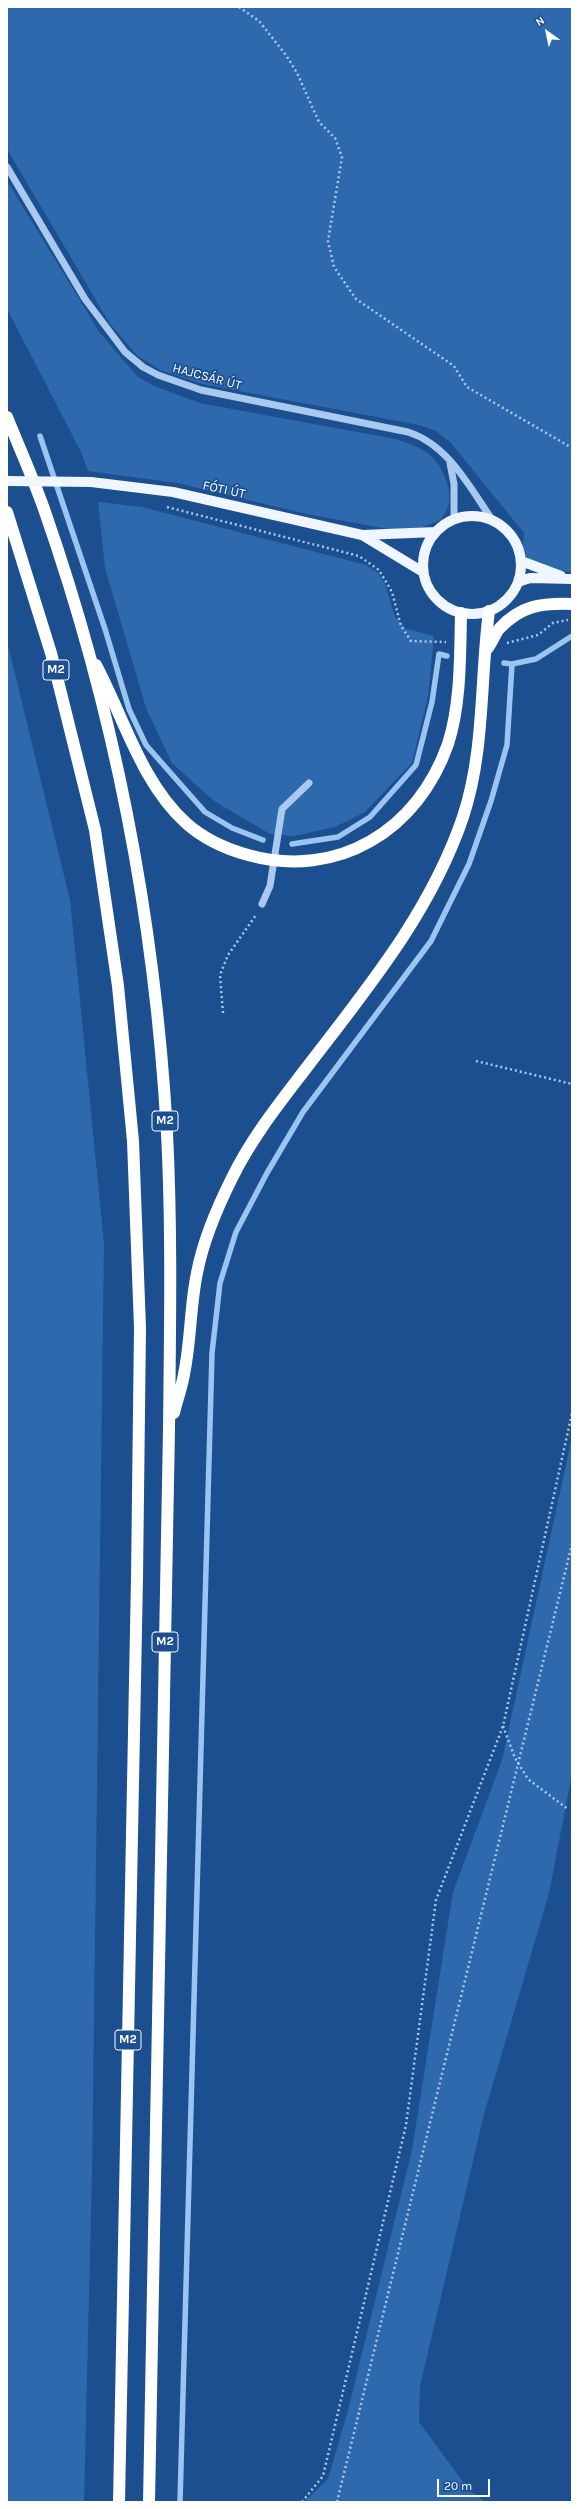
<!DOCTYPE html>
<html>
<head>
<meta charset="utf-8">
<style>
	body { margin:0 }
	#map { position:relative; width:579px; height:2509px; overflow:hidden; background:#1b4f8f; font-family:Karla,sans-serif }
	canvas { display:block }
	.frame { position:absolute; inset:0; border:8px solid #fff; pointer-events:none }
	.north { position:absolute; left:527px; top:12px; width:40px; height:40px; -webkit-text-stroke:3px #1b4f8f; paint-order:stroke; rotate:327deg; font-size:11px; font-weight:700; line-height:16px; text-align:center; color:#fff }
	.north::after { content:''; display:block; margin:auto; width:14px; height:18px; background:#fff; clip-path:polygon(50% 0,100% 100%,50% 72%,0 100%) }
	.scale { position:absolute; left:437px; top:2479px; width:53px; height:18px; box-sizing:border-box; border:2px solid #fff; border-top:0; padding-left:5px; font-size:12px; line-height:14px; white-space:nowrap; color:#fff; -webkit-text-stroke:3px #1b4f8f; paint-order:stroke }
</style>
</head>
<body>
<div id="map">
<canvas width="579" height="2509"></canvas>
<div class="frame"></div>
<div class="north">N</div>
<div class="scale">20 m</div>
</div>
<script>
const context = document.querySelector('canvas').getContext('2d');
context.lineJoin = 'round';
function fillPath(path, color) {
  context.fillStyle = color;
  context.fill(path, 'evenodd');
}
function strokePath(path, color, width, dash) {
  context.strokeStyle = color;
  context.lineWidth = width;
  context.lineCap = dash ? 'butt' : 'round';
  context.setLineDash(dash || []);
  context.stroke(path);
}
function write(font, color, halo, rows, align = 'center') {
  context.font = font + ' Karla,sans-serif';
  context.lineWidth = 3.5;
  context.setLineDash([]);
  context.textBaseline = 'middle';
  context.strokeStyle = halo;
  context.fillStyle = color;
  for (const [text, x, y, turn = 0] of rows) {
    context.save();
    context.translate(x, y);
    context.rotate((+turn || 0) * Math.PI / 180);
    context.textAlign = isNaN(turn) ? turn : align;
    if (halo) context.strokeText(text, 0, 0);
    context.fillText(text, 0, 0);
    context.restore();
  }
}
fillPath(new Path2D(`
	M7,7H572V572L538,569L521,561L524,533L451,443L436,431L419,425L202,384L160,370L138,356L110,324L7,149Z
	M7,181L100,333L138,377L154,386L200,403L395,439C407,443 422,447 431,456C443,467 453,491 448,507C446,511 443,516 441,520L420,528L393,530L307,514L177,483L88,471L81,452L7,309Z
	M98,502L142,507L366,565L378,573L385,584L395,617L407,629L434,636L428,696L412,763L365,812L335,827L294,836L270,834L214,801L172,763L146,708L105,568Z
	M7,641L70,900L104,1243L92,2173L84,2502H7Z
	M572,1437V1774L549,1893L484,2114L420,2386L419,2422L469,2490L486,2502H304L328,2479L347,2414L412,2150L453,1892L502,1760Z`), '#2e69ad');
strokePath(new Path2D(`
	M40,436L105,629L129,709L146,745L205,812L232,828L263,840
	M504,663L512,664
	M292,844L338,837L370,817L416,765L432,702L439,654L447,656
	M180,2502L212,1353L220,1283L236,1232L267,1173L303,1112L431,941L469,864L491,801L507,745L512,664L536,659L572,636`), '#9cc4f0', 5.5);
strokePath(new Path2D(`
	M239,7L259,21L286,55L297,73L319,122L335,138L342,157L328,241L334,267L356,299L454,366L467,387L572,448
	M167,507L359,556L379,570L392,592L401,626L411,641L446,642
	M507,643L538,635L553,623L568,620
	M223,1013L220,975L228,955L256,915
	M476,1061L572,1084
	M503,1726L515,1758L528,1779L568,1809
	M302,2502L323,2476L406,2125L436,1900L503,1726L572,1413
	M337,2502L572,1544`), '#a9c9ee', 2.5, [2, 3]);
strokePath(new Path2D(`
	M7,167L85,299L125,352L143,367L158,375L201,390L408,432C449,445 470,488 493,521
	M450,463L454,484V520
	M262,904L270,886L282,809L309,783`), '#a9c9ee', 7);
strokePath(new Path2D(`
	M91,482L173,492L362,535L423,572
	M423 565a49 49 0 1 1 98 0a49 49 0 1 1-98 0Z
	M362,535L436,532
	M521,561L561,576
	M518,582L530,578L572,579`), '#f0f6ff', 10);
strokePath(new Path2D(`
	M7,417C19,447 33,478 44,509C114,709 155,921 167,1133C172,1232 170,1331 169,1429L149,2502
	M7,512L51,653L95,830L118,986L133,1141L140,1328L137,1578L119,2502
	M486,650C492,644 494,635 499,629C521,605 542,603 572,604
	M96,665C124,718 141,782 186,823C204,839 226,849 248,855C338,880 418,830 448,744C461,704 460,656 461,613
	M174,1413C177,1400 182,1387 184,1374C191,1341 190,1306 197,1273C203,1241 218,1206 232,1178C251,1139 278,1105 304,1071C365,991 430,914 463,817C485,751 480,680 489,611`), '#fff', 12);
strokePath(new Path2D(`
	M7,481L91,482`), '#f0f6ff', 10);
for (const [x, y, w] of [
	[56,670,26],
	[165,1121,26],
	[165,1642,26],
	[128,2040,26]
]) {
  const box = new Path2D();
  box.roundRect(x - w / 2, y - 10, w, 20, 3);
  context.fillStyle = '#1b4f8f';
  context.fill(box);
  strokePath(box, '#fff', 1);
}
write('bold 12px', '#fff', null, [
	["M2",56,670],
	["M2",165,1121],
	["M2",165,1642],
	["M2",128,2040]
]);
write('13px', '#fff', '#1b4f8f', [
	["HAJCSÁR ÚT",207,377,15],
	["FÓTI ÚT",224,490,12]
]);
</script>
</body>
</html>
